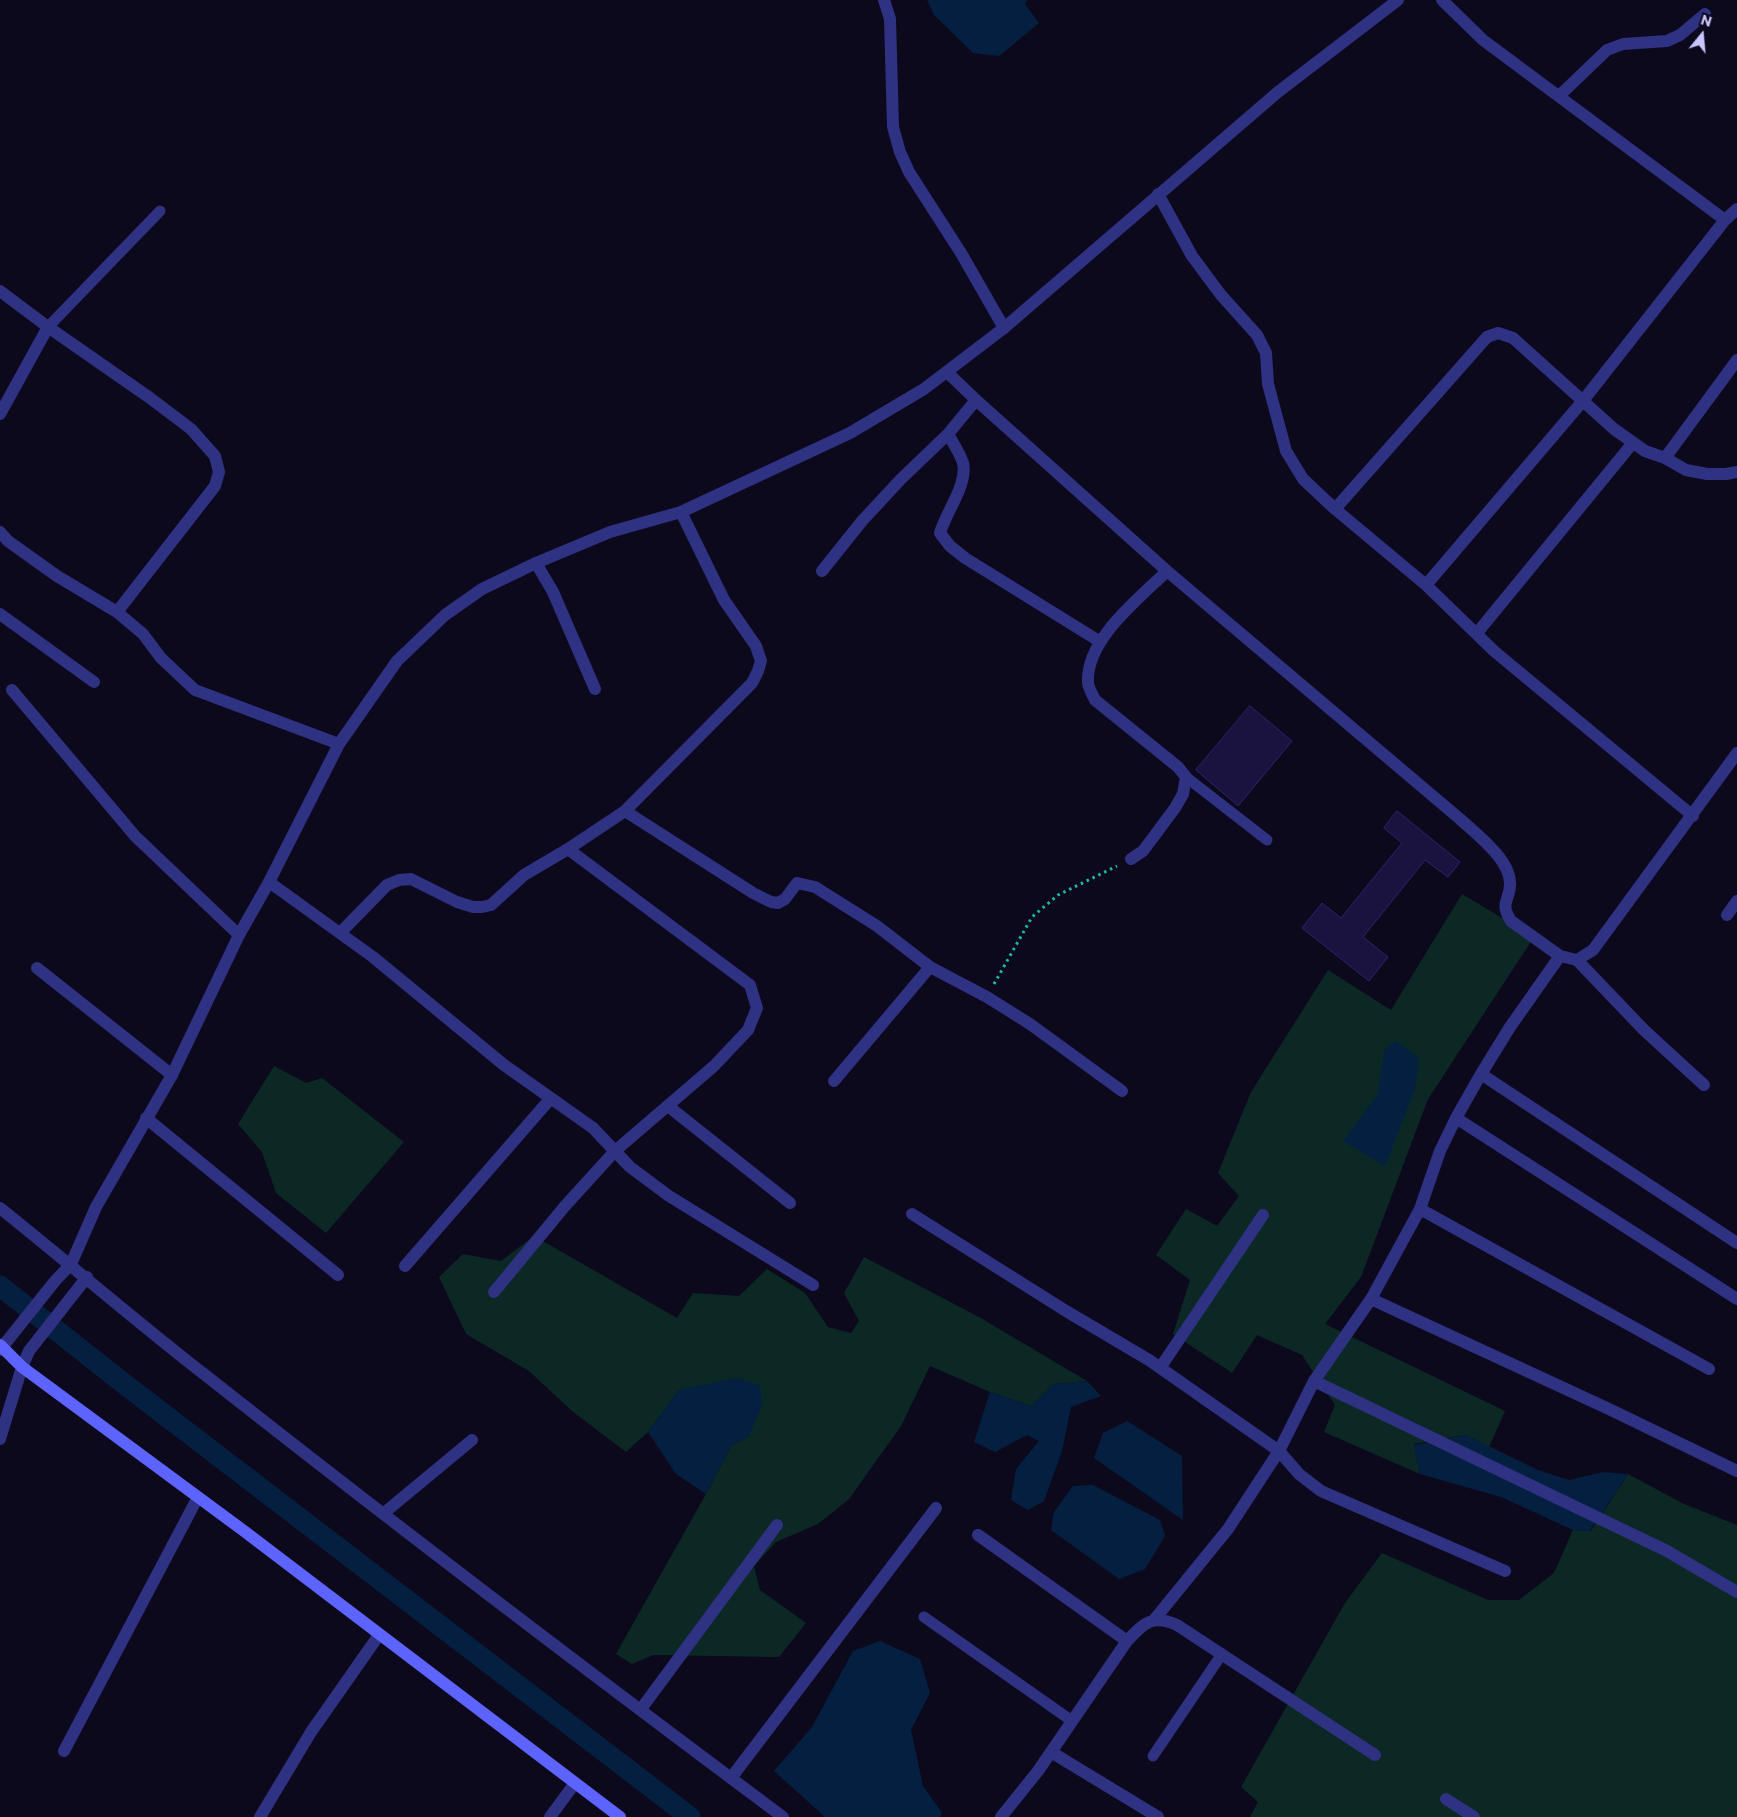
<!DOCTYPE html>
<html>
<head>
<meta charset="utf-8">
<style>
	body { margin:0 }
	#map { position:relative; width:1737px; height:1817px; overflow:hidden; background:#0c091d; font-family:Commissioner,sans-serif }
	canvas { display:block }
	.north { position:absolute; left:1677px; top:10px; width:50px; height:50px; -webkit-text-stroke:4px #0c091d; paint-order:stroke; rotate:17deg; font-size:14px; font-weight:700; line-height:20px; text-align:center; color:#c9c6ff }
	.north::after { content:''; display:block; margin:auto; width:18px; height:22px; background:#c9c6ff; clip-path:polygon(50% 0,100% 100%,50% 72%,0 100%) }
</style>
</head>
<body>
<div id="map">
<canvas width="1737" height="1817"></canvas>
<div class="north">N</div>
</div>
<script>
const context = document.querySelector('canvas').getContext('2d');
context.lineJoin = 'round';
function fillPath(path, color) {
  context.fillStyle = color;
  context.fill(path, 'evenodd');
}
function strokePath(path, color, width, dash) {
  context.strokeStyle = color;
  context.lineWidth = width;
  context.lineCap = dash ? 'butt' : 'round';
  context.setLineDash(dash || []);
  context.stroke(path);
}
fillPath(new Path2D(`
	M1462,894L1534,937L1428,1099L1361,1277L1325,1324L1505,1411L1489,1447L1466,1435L1414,1444L1420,1474L1324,1432L1335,1405L1302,1355L1257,1335L1232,1373L1173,1334L1190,1280L1156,1255L1186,1209L1217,1226L1239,1196L1218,1173L1251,1092L1328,970L1391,1010Z
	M274,1066L306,1083L322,1078L404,1142L326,1233L276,1193L262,1152L238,1124Z
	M534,1236L677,1318L693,1293L739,1296L767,1269L805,1293L828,1327L851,1333L859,1321L844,1293L864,1257L979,1317L1087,1381L1054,1384L1031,1406L990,1392L930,1366L901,1426L849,1499L818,1524L776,1542L754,1566L760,1590L806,1623L779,1657L653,1655L632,1664L616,1654L706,1494L731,1446L749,1436L679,1390L648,1432L626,1452L572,1411L529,1371L466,1334L439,1277L463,1254L501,1261Z
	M1628,1474L1684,1504L1737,1525V1817H1250L1258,1802L1241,1787L1345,1603L1382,1553L1488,1600H1519L1554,1573L1573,1530L1591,1531Z`), '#0c2825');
fillPath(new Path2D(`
	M927,0H1027L1025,4L1039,23L999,56L973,53L934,15Z
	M1396,1041L1419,1058L1415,1089L1385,1166L1343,1141L1378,1094L1384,1050Z
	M736,1378L760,1385L762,1405L749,1436L731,1446L706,1494L676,1474L648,1432L679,1390Z
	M1087,1381L1101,1396L1071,1407L1062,1451L1044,1501L1028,1510L1011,1500L1016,1469L1039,1441L1027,1435L995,1452L974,1442L990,1392L1031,1406L1054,1384Z
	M1127,1421L1182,1456L1183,1520L1094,1458L1103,1433Z
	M1466,1435L1538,1470L1569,1480L1603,1472L1628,1474L1590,1531L1573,1530L1501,1497L1420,1474L1414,1445Z
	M1093,1485L1160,1520L1165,1536L1145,1569L1119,1579L1051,1530L1054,1512L1073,1486Z
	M880,1641L920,1659L930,1693L911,1730L923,1786L942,1813L940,1817H825L774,1771L812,1727L853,1651Z`), '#051f40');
strokePath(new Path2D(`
	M0,1286L127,1386L690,1817`), '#051f40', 21);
const building = new Path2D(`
	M1250,706L1292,741L1238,806L1196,770Z
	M1397,811L1460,862L1448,877L1425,860L1363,937L1388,957L1369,981L1302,928L1322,903L1341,918L1402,843L1384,828Z`);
fillPath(building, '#1a1340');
strokePath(building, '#2d236f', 1);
strokePath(new Path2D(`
	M994,984L1032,917L1058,895L1117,866`), '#1fb9a7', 3, [2.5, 4]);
strokePath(new Path2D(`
	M48,327L160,211
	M1186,777L1267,840
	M924,1617L1072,1721
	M1153,1756L1222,1654`), '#2f3182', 11);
strokePath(new Path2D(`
	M884,0L890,19L893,127L900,152L909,172L961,253L1004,328
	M1442,0L1483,40L1725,220
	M1559,96L1607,50L1623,44L1667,41L1680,35L1705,14
	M1158,194L1192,256L1221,295L1257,335L1266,353L1268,384L1286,451L1303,479L1335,509L1426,585L1494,651L1693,816
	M0,291L48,327L150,398L191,429L215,456L219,472L215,486L117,612
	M948,373L976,400L1167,571L1460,819C1476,834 1511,860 1510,884C1510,901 1499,902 1511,921L1560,956L1577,960L1593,950L1737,753
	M976,400L948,434C953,443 960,453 963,463C968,484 946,512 940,533L950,546L965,558L1099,641
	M0,414L48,327
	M1665,458L1737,360
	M1335,509L1487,337L1498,333L1513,338L1614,429L1645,451L1665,458L1686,470L1707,474H1726L1737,472
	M0,532L8,541L57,576L117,612L143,634L161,658L195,690L339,744
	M536,563L553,592L595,689
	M822,571L862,521L901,479L948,434
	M1426,585L1582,402L1725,220L1737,209
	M0,614L94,682
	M1477,633L1632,444
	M12,690L135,836L239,935
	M625,811L753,893L771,902L778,903L785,899L797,883L815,887L877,926L930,967L987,997L1030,1024L1122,1091
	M568,849L625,811L752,683L758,671L761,661L756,646L724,600L681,512
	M1131,859L1143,851L1175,808L1183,794L1186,777L1178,767L1095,700C1093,695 1088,688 1088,682C1086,639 1139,599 1167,571
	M269,882L373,957L504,1065L593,1128L630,1167L669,1196L813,1285
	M1727,915L1737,901
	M340,933L387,885L399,880L411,879L457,902L473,907H482L491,905L524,875L568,849L750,985L757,1008L748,1030L714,1066L615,1151L565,1206L494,1292
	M1577,960L1644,1030L1704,1085
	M37,968L172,1075
	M1481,1074L1737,1243
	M834,1081L930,967
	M668,1106L790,1203
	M146,1118L338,1275
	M1456,1118L1737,1299
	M1420,1209L1709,1369
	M912,1214L1066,1311L1149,1360L1279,1451L1299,1474L1321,1491L1505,1571
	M405,1266L551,1098
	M1371,1299L1609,1409L1737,1471
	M1160,1368L1263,1215
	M1314,1381L1667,1551L1737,1592
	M384,1513L472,1440
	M978,1535L1127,1641
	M1154,1620L1228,1529L1279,1451L1314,1381L1371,1299L1420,1209L1440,1151L1456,1118L1481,1074L1510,1027L1560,956
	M641,1709L777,1525
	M64,1751L198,1497
	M1051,1752L1158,1817
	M731,1778L936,1508
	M1446,1799L1474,1817
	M260,1817L311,1732L379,1635
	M550,1817L575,1783
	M1001,1817L1038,1771L1127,1641C1144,1623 1152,1614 1177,1625L1375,1755`), '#2f3182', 12);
strokePath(new Path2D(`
	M0,1208C70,1264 138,1323 209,1378C398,1527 590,1673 783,1817
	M0,1350L55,1281L71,1264L96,1207L172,1075L239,935L269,882L339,744L397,661L445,615L482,589L536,563L610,532L681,512L850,433L924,389L1004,328L1278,92L1398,0
	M0,1439L22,1367L29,1351L87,1277`), '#2f3182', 12);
strokePath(new Path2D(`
	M0,1345L22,1367L244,1531L620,1817`), '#5d63ff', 12);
</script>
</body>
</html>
